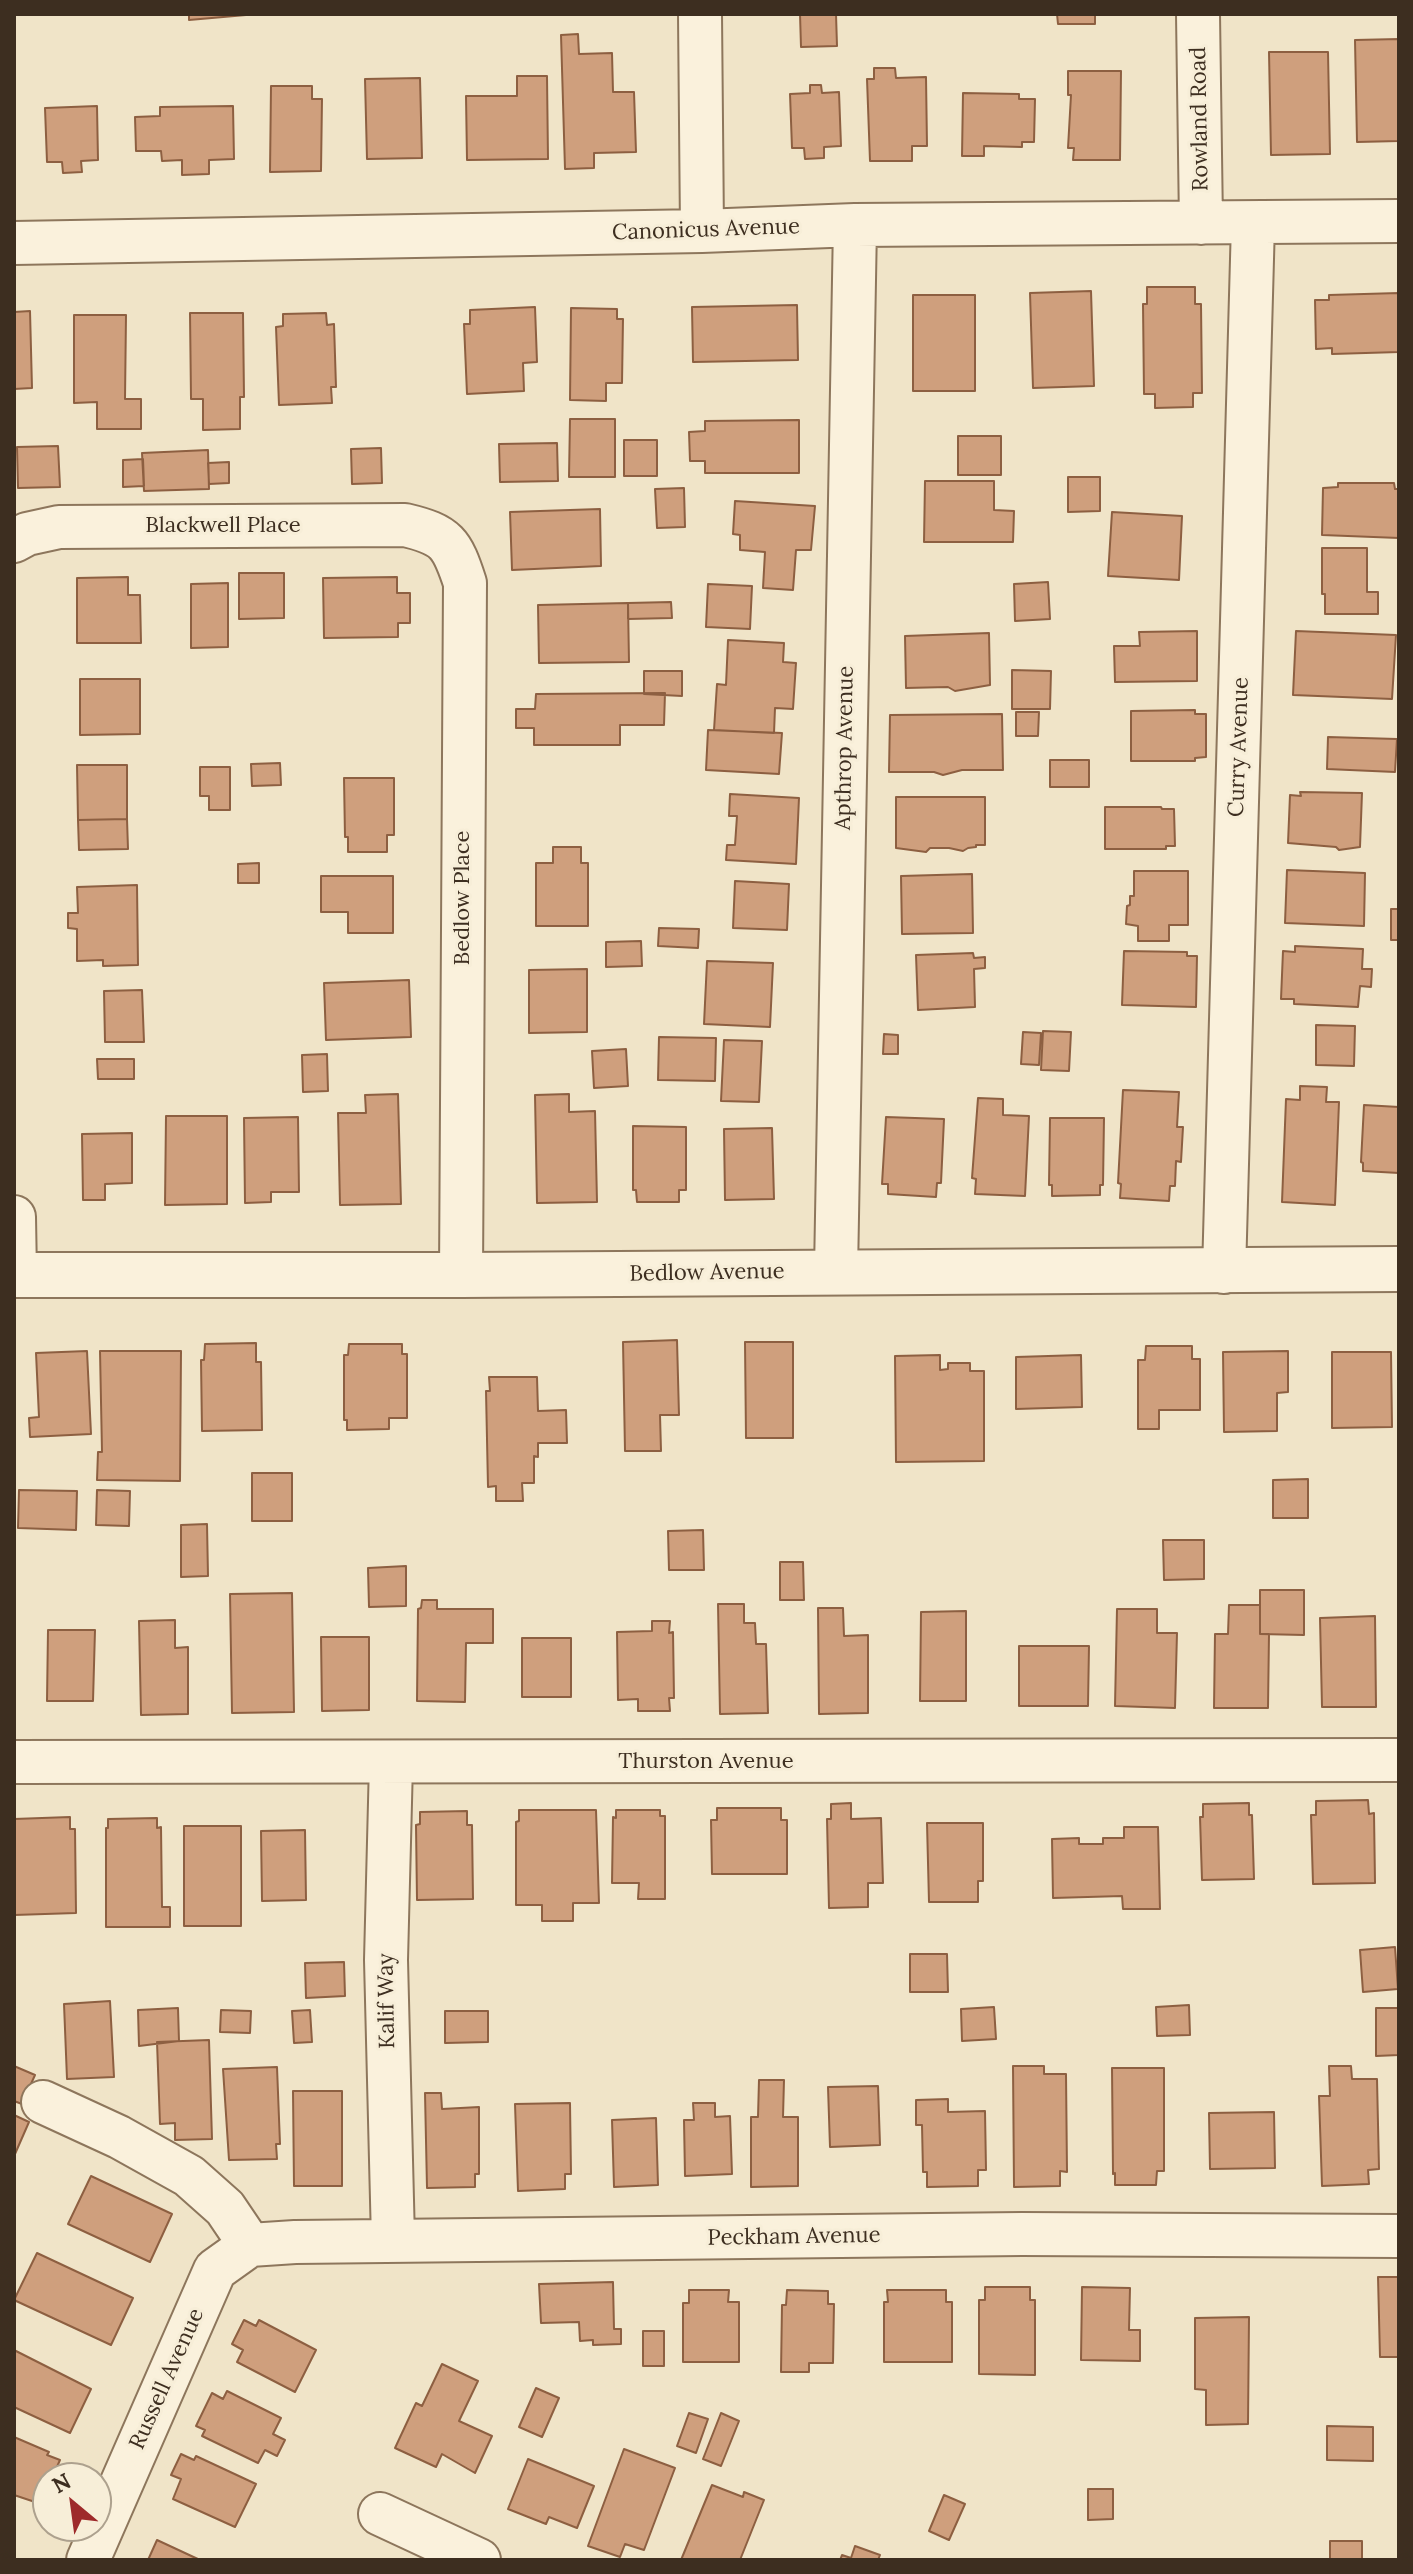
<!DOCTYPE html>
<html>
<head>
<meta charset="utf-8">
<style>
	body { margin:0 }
	#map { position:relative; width:1413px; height:2574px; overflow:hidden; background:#f0e4c8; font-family:Lora,serif }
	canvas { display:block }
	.frame { position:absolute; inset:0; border:16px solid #3d2e20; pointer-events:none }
	.north { position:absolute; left:32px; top:2462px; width:80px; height:80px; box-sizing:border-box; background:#f7eed8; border:2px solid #ada18e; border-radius:50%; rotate:331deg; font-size:22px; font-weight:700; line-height:32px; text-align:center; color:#3d2e20 }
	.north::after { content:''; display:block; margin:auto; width:28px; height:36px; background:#9e2a2b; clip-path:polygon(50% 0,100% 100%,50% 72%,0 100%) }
</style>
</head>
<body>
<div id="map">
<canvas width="1413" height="2574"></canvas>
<div class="frame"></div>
<div class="north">N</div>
</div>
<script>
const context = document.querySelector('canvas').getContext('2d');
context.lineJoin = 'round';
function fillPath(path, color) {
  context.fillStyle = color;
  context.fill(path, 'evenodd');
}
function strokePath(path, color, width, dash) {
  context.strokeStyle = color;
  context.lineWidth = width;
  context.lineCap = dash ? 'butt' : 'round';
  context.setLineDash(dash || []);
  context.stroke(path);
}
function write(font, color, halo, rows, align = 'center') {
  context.font = font + ' Lora,serif';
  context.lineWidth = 6;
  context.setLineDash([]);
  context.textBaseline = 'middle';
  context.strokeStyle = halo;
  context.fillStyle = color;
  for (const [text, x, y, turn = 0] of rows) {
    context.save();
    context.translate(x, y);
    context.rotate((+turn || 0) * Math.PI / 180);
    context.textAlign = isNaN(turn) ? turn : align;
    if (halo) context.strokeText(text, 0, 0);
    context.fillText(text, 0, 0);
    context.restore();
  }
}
const building = new Path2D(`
	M189,14H246V15L189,20Z
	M800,14H836L837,46L801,47Z
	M1057,14H1095V24H1058Z
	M578,34L579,54L612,53L613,92H634L636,152L594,153V168L565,169L561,35Z
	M1399,39V141L1357,142L1355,40Z
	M1269,52H1328L1330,154L1271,155Z
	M874,68H895L896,78L926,77L927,146H912V161H870L867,79H874Z
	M1068,71H1121L1120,160H1073L1074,148H1068L1071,95H1068Z
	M517,76H547L548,159L467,160L466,96H517Z
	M420,78L422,158L367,159L365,79Z
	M810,85H821L822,93L839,92L841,146L824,147V158L805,159L804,148H792L790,94L810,93Z
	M271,86H312V99H322L321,171L270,172Z
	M963,93L1019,94V99H1035L1034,142H1022V147L984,146V156H962Z
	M97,106L98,160L81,161L82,172L63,173L62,162H47L45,108Z
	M233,106L234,159L209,160V174L182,175V160L162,161L161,151H136L135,117L160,116V107Z
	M1147,287H1195V304H1201L1202,393H1193V407L1155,408V394H1144L1143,304H1147Z
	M1091,291L1094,386L1033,388L1030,293Z
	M1399,293V352L1332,354V348L1316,349L1315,300H1329V295Z
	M913,295H975V391H913Z
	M797,305L798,360L693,362L692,307Z
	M535,307L537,362L523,363L524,391L467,394L464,324H470V310Z
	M571,308L617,309V319H623L622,383H606V401L570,400Z
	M30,311L32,388L14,389V312Z
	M190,313H243L244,397H240V429L203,430V399H191Z
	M326,313L327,325L334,324L336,387H331L332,403L279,405L276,327L283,326V314Z
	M74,315H126L125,399H141V429H97V402L74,403Z
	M570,419H615V477H569Z
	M799,420V473H705V461H690L689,432L705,431V421Z
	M958,436H1001V475H958Z
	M624,440H657V476H624Z
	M557,443L558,481L500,482L499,444Z
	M58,446L60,487L18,488L17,447Z
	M381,448L382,483L352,484L351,449Z
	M208,450L209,489L144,491L142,453Z
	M143,459L144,486L123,487V460Z
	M229,462V483L209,484L208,463Z
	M1068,477H1100V511L1068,512Z
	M925,481H994V510L1014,511L1013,542H924Z
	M1338,483H1394L1395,489H1399V538L1322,535L1323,488L1338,487Z
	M684,488L685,527L657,528L655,489Z
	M735,501L815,506L811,550H796L793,590L763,588L765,552L740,550V535L733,534Z
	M600,509L601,566L512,570L510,512Z
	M1112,512L1182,516L1179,580L1108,576Z
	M1322,548H1367V592H1378V614H1325V594H1322Z
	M239,573H284V618L239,619Z
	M128,577V595H140L141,643H77V578Z
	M397,577V593H410V623H398V637L324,638L323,578Z
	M1048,582L1050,619L1015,621L1014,584Z
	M228,583V647L191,648V584Z
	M708,584L752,586L750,629L706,627Z
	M671,602L672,618L628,619V603Z
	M628,603L629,662L539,663L538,605Z
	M1197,631V681L1115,682L1114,646H1140L1139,632Z
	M1296,631L1396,635L1392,699L1293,695Z
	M989,633L990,685L955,691L948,687L906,688L905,636Z
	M728,640L784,643L783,662L796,663L793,709L775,708L774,733L714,730L717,684L726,685Z
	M1012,670L1051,671L1050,709H1012Z
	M644,671H682V696L644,694Z
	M80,679H140V734L80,735Z
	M665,693L664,725H620V745H534V728H516V709H535L536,694Z
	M1195,710V714H1206V757L1195,758V761H1131V711Z
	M1016,712H1039L1038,736H1016Z
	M1002,714L1003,770H962L943,775L934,772H889L890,715Z
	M708,730L782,733L779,774L706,770Z
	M1328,737L1397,739L1395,772L1327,769Z
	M1050,760H1089V787H1050Z
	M280,763L281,785L252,786L251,764Z
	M77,765H127V819L78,820Z
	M200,767H230V810H209V796H200Z
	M344,778H394V835H387V852H348V837H345Z
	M1300,792L1362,793L1360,847L1339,850L1336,847L1288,843L1290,795L1301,796Z
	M730,794L799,798L796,864L726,860L727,845H735L737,816H729Z
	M896,797H985V845H976V847L968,848L963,851L949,848H930L926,852L896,848Z
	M1105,807H1161L1162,809H1174L1175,846H1166V849H1105Z
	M127,819L128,849L79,850L78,820Z
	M553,847H581V863H588V926H536V863H553Z
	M259,863V883H238V864Z
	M1287,870L1365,873L1364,926L1285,923Z
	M1134,871H1188V925H1169V941H1138V926L1126,924L1127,906L1130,905V896H1134Z
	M972,874L973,933L902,934L901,876Z
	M321,876H393V933H348V912H321Z
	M735,881L789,884L787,930L733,928Z
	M137,885L138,965L103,966V960L77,961V929L68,928V913H78L77,887Z
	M1391,909H1399V940H1391Z
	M659,928L699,929L698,948L658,946Z
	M641,941L642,966L606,967V942Z
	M1295,946L1363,949L1362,969H1372L1371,987L1360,986L1358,1007L1294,1004V999H1281L1283,951L1295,952Z
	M1124,951L1187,952V956H1197L1196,1007L1122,1005Z
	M973,953L974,958L985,957V968L974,969L975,1007L918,1010L916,955Z
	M707,961L773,963L770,1027L704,1024Z
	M587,969V1032L529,1033V970Z
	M409,980L411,1037L326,1040L324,983Z
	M142,990L144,1042H105L104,991Z
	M1316,1025L1355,1026L1354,1066L1316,1065Z
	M1043,1031L1071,1032L1069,1071L1041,1070Z
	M1023,1032L1041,1033L1039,1065L1021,1064Z
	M884,1034L898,1035V1054H883Z
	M659,1037L716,1038L715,1081L658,1080Z
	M724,1040L762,1041L759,1102L721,1101Z
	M626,1049L628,1086L594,1088L592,1051Z
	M327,1054L328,1091L303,1092L302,1055Z
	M97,1059H134V1079H98Z
	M1300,1086L1327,1087L1326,1102H1339L1335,1205L1282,1202L1286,1099L1300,1100Z
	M1123,1090L1179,1092L1177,1127H1183L1181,1162L1176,1161L1175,1186H1170L1169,1201L1120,1198L1121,1184L1118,1183Z
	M398,1094L401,1204L340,1205L338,1113H366L365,1095Z
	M569,1094V1112L595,1111L597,1202L537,1203L535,1095Z
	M978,1098L1003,1099V1115L1029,1116L1025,1196L975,1194L976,1179L972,1178Z
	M1364,1105L1399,1107V1173L1363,1171V1163L1361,1162Z
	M166,1116H227V1204L165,1205Z
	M298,1117L299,1192H271V1202L245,1203L244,1118Z
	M886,1117L944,1119L941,1183H937L936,1197L888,1194V1184H882Z
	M1050,1118H1104L1103,1185H1100V1195L1052,1196V1185H1049Z
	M633,1126L686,1127V1190H679V1202H637L636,1190H633Z
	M772,1128L774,1199L725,1200L724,1129Z
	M132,1133V1183L105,1184V1200H83L82,1134Z
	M677,1340L679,1415H660L661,1451H625L623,1342Z
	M745,1342H793V1438H746Z
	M256,1343V1362H261L262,1430L202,1431L201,1360H204L205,1344Z
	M349,1344H402V1354H407V1418H389V1429L347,1430V1420H344V1355H348Z
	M1146,1346H1192V1359H1200V1410H1159V1429H1138V1360H1145Z
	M87,1351L91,1434L30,1437L29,1418L39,1417L36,1353Z
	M100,1351H181L180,1481L97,1480L98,1452H102Z
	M1288,1351V1392L1277,1393V1431L1224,1432L1223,1352Z
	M1332,1352H1391L1392,1427L1332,1428Z
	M940,1355V1370L948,1369V1363H970V1371H984V1461L896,1462L895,1356Z
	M1081,1355L1082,1407L1016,1409V1357Z
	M489,1377H537L538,1411L566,1410L567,1443H538V1457L534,1456V1483H522L523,1501H496V1486L488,1487L486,1391H490Z
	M252,1473H292V1521H252Z
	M1308,1479V1518H1273V1480Z
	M19,1490L77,1491L76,1530L18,1528Z
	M97,1490L130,1491L129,1526L96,1525Z
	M207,1524L208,1576L181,1577V1525Z
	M703,1530L704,1570H669L668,1531Z
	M1163,1540H1204V1579L1164,1580Z
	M780,1562H803L804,1600H780Z
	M406,1566V1606L369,1607L368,1568Z
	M1260,1590H1304V1635L1260,1634Z
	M292,1593L294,1712L232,1713L230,1594Z
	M422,1600H437V1609H493V1643H466L465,1702L417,1701L418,1609L421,1608Z
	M718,1604H744V1623H755L756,1644H766L768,1713L720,1714Z
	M1229,1605H1260V1634H1269L1268,1708H1214L1215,1634H1228Z
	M818,1608H843L844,1636L868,1635V1713L819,1714Z
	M1117,1609H1157V1633H1177L1175,1708L1115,1706Z
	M966,1611V1701H920L921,1612Z
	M1375,1616L1376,1707H1322L1320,1618Z
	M175,1620V1648L188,1647V1714L141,1715L139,1621Z
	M652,1621H670L669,1633L673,1632L674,1698H669L670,1711H638V1699L618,1700L617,1632L652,1631Z
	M48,1630H95L93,1701H47Z
	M321,1637H369V1710L322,1711Z
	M522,1638H571V1697H522Z
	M1019,1646H1089L1088,1706H1019Z
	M1368,1800L1369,1814L1374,1813L1375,1883L1313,1884L1311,1815H1316V1801Z
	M851,1803V1819L881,1818L883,1883H868V1907L829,1908L827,1819H831V1804Z
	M1249,1803V1815H1252L1254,1879L1202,1880L1200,1817H1203V1804Z
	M717,1808H781V1820H787V1874H712L711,1820H717Z
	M519,1810H596L599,1903H573V1921H542V1905H516V1822L519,1821Z
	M616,1810H660V1816H665V1899H638L639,1883H612L613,1817L616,1818Z
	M467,1811V1825H472L473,1899L417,1900L416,1825L420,1824V1812Z
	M70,1817V1829H75L76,1913L14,1915V1819Z
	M157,1818V1828L161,1827L162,1907H170V1927H106V1828H108V1819Z
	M927,1823H983V1881H978V1902H929Z
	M184,1826H241V1926H184Z
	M1124,1827H1158L1160,1909H1123L1122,1896L1053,1898L1052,1839L1079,1838V1844H1103V1838H1124Z
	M305,1830L306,1900L262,1901L261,1831Z
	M1395,1947L1398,1989L1363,1992L1360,1950Z
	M910,1954H947L948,1992H910Z
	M344,1962L345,1996L306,1998L305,1963Z
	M110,2001L114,2077L67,2079L64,2004Z
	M1189,2005L1190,2035L1157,2036L1156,2007Z
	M994,2007L996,2039L962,2041L961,2009Z
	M178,2008L179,2041L139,2046L138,2010Z
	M1376,2008H1399V2055L1376,2056Z
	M221,2010L251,2011L250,2033L220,2032Z
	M310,2010L312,2042L294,2043L292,2011Z
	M445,2011H488V2042L445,2043Z
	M209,2040L212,2139L175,2140V2123L160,2124L157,2042Z
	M14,2066L35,2075L22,2104L14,2101Z
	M1013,2066H1044V2074H1066L1067,2172L1060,2171V2186L1014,2187Z
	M1329,2066H1351L1352,2079H1377L1379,2169L1368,2170L1369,2184L1322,2186L1319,2096H1330Z
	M277,2067L280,2144H276L277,2159L229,2160L223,2069Z
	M1112,2068H1164V2171H1157L1156,2185H1115V2173L1113,2174Z
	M759,2080H784L783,2117H798V2186L751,2187V2117H758Z
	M878,2086L880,2145L830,2147L828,2087Z
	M293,2091H342V2186H294Z
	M425,2093H441L442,2109L479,2107V2174H475V2187L427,2188Z
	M948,2099V2112L985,2111L986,2170H978V2186L927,2187V2172H923L922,2125H916V2100Z
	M570,2103L571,2174H565V2189L518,2191L515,2104Z
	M693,2103H715V2117L730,2116L732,2174L685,2176L684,2120H694Z
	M1274,2112L1275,2168L1210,2169L1209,2113Z
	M14,2115L29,2122L15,2154H14Z
	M656,2118L658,2185L614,2187L612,2120Z
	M91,2176L172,2214L150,2262L68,2224Z
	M37,2253L133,2298L111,2345L14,2300Z
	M1378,2277H1399V2357H1380Z
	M613,2282L614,2329H621V2344L593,2345V2340L580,2341L579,2322L541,2323L539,2284Z
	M985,2287H1030V2300H1035V2375L979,2374V2300H985Z
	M1082,2287L1130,2288L1129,2330H1140V2361L1081,2360Z
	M689,2290H729L728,2302H739V2362H683V2303H689Z
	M787,2290L828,2291V2304H834L833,2363H809V2372H781L782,2305H786Z
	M887,2290H946V2302H952V2362H884V2302H888Z
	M1249,2317L1248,2424L1206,2425V2390L1195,2389V2318Z
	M244,2320L256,2326L259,2320L316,2350L295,2392L237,2362L243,2350L232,2344Z
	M643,2331H664V2366H643Z
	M14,2350L91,2389L70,2433L14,2407Z
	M442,2364L478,2381L459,2421L492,2436L475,2473L442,2454L436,2467L395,2448L416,2403L422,2406Z
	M536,2388L559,2398L542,2437L519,2427Z
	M227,2391L281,2418L273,2434L285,2440L277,2456L265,2450L258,2463L202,2436L205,2430L196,2426L212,2393L223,2399Z
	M689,2413L708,2419L696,2453L677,2446Z
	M721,2413L739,2421L721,2466L703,2459Z
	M1327,2426L1373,2427V2461L1327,2460Z
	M14,2437L49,2452L47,2455L60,2460L52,2478H48V2488L41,2504L14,2495Z
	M624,2449L675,2468L644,2550L625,2544L620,2557L588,2546Z
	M181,2454L194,2460L196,2456L256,2484L235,2527L173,2499L181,2479L171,2475Z
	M528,2459L594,2486L577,2528L549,2517L546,2524L508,2509Z
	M712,2485L743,2497L744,2492L764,2500L740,2560H681Z
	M1088,2489H1113V2519L1088,2520Z
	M944,2495L965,2504L949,2540L929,2531Z
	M157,2540L200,2560H148Z
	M1330,2541H1362V2560H1330Z
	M855,2546L880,2555L878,2560H840L842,2555L851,2558Z`);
fillPath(building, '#cf9f7d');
strokePath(building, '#8d5f41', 2);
const minor = new Path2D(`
	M700,14L702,231
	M1198,14L1201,223
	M14,243L702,231L855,225L1399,221
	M14,541L27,534L59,527L405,525C447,535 452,543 465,583L461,1275
	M14,1217L15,1275
	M836,1271L855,225
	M1224,1272L1253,223
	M14,1762L1399,1760
	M391,1763L386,1960L393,2240
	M43,2102L119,2137L189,2176L225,2208L250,2245
	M380,2514L479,2560
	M88,2560L215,2270L250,2245L295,2242L1022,2234L1399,2236`);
const tertiary = new Path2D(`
	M14,1275H461L1399,1269`);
strokePath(minor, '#8d765c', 46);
strokePath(tertiary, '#8d765c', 48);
strokePath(minor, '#faf1dc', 42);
strokePath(tertiary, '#faf1dc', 44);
write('22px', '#3d2e20', '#f7eed8', [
	["Rowland Road",1200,119,-91],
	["Canonicus Avenue",706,230,-2],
	["Blackwell Place",223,526],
	["Curry Avenue",1239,747,-88],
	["Apthrop Avenue",845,748,-89],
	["Bedlow Place",463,898,-90],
	["Bedlow Avenue",707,1273,-1],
	["Thurston Avenue",706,1762],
	["Kalif Way",387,2001,-91],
	["Peckham Avenue",794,2237,-1],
	["Russell Avenue",167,2379,-66]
]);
</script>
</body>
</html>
